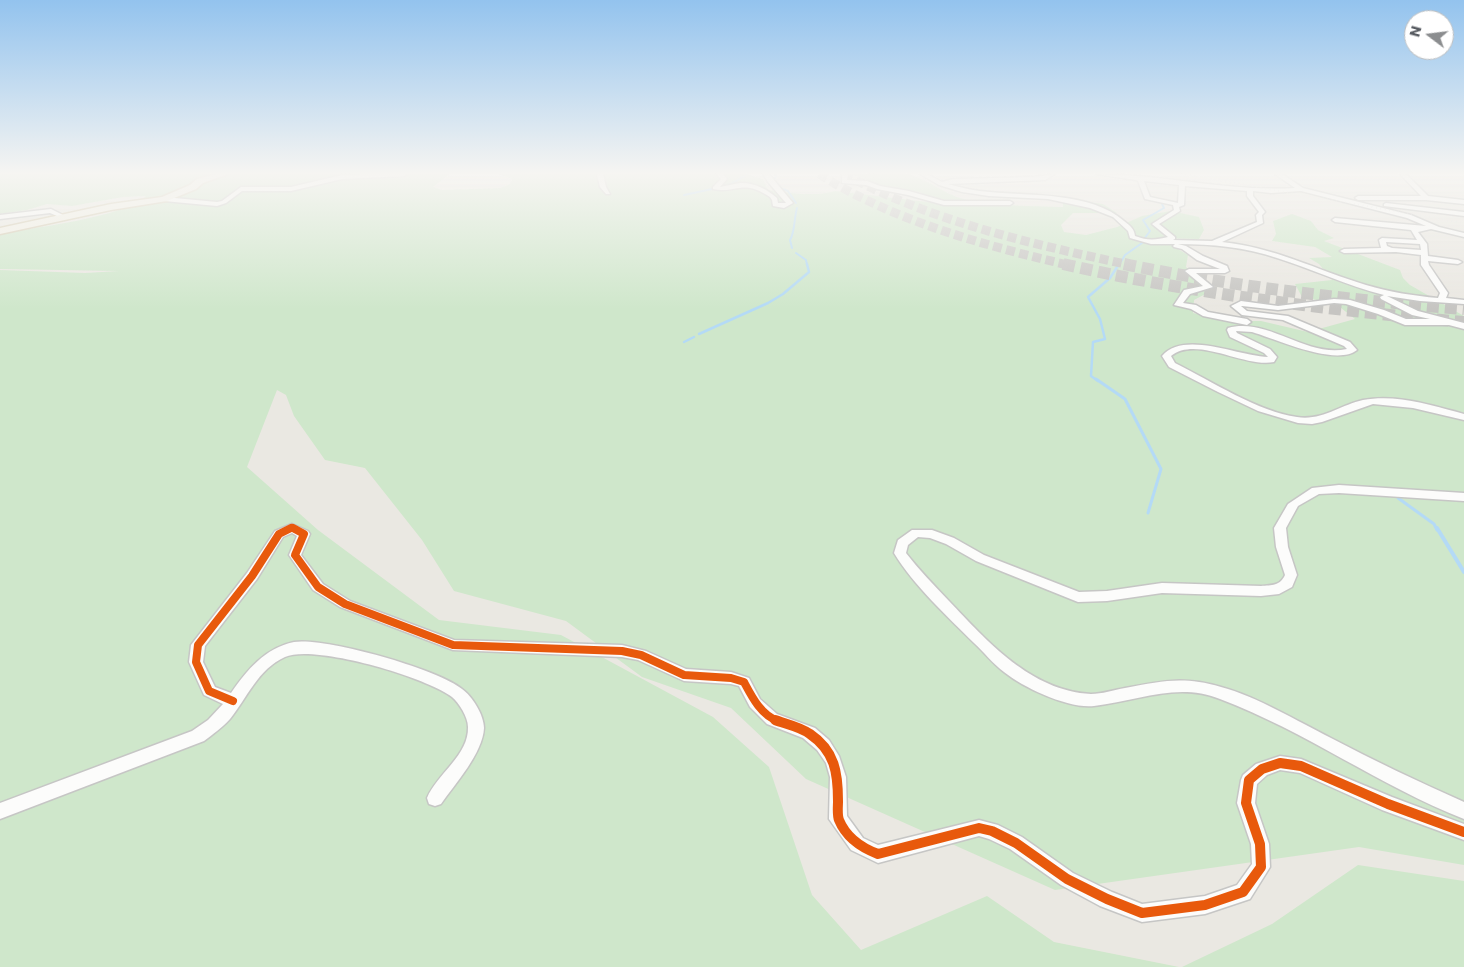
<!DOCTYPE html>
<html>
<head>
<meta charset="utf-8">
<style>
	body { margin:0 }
	#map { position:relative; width:1464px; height:967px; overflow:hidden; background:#eae8e2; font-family:Poppins,sans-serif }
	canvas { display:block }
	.north { position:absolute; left:1404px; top:10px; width:50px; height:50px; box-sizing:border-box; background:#fff; border:1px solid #bcbec0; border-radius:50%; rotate:285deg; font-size:14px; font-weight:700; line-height:20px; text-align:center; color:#585c62 }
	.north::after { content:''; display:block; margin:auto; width:18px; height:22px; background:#8b8d8f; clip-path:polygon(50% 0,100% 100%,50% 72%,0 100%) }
</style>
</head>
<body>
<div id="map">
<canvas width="1464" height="967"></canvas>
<div class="north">N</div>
</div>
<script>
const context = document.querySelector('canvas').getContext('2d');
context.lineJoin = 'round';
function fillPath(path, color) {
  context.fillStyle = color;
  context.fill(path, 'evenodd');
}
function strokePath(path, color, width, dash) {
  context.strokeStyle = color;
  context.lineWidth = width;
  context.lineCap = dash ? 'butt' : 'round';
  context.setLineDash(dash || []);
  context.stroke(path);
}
fillPath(new Path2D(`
	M0,174H450L433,187L442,190L500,188L510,184L512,179L499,174H745L763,179L768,190C790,193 813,197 835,191L928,202L920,192L883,186L851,174C866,174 895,171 908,174C930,180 946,196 968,200C999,206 1032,206 1063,207V198L1103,204L1117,213H1073L1061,225L1064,232L1086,235L1117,227L1142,216L1171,211L1199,217L1204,230L1199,239L1159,238L1188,255L1186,267L1215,289L1194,300L1193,313L1228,321H1261L1308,332L1355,319L1336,304L1302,297L1295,284L1332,280L1319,264L1309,258L1332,257L1315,247L1272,241L1276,234L1273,221L1292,214L1311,221L1318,230L1334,238L1324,241L1400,270L1403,278L1410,285L1464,316V865L1359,847L1055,890L806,779L731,708L642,677L566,621L454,591L422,540L365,468L325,460L294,416L286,395L277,390L247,467L318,530L439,620L561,635L713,717L769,767L812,895L861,950L987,896L1054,942L1179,967H0V270L85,273L119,271L0,269V234C35,227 122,218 146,196L123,197L72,206L47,204L27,210L0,214Z
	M1358,865L1464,881V967H1182L1272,924Z`), '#cfe7cb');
strokePath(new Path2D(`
	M775,174L776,177L773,180L780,188L788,191L796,203
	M719,187L731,184L748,174
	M684,195L712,189
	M1144,239L1150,231L1143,220L1164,208L1162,204
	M792,248L790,240C795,232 794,218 797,208
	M796,253L806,260L807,265
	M1119,265L1125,255L1142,243`), '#b4daf6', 2);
strokePath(new Path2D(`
	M699,334L768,303L783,294L809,272L807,264
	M684,342L694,337
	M1098,381L1091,376L1093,342L1105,339L1100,319L1088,297L1110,278L1119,264`), '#b4daf6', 2.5);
strokePath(new Path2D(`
	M1096,379L1125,399L1161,469L1148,513
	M1398,498L1434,524L1437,530`), '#b4daf6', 3);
strokePath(new Path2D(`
	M1437,528L1464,572`), '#b4daf6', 4);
strokePath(new Path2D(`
	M819,174C894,221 983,245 1068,265
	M844,174C933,222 1032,244 1130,265`), '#c6c5c2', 9, [9, 4.5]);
strokePath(new Path2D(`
	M1063,264C1194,294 1330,310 1464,322
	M1124,264C1236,287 1350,300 1464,309`), '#c6c5c2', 12, [12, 6]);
const minor = new Path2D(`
	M367,174H407L404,176L342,179L291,191H242L226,203L217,206L164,201L161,199L164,197L217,202L222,201L241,187H291L342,175Z
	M597,174H603L606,187L610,194H606L600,187Z
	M717,174H723L727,179L720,187C726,186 733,184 740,183C753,182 767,189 777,198L778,203H786L768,182L763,174H769L793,203L784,208L773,206L772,200L770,197C742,178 737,194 713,189V187L721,179Z
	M842,174H848L847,180L867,181L880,186L909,191L944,201H1010L1013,203L1010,205H944L908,195L877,189L866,185L842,183Z
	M920,174H927L942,182L953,179L1034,177L1055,174L1045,180L948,184C962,188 976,191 990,192C1032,196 1091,192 1124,221C1130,226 1134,228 1135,236C1148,241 1156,240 1168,237L1152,224L1174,210L1173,205L1145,199L1138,181L1136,180L1096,174C1162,174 1228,192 1295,188L1275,174H1282L1303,188L1411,215L1439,227L1464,233V237L1431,229L1418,232L1427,244L1428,256L1458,260L1462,262L1458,264L1428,261L1429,265L1448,293L1446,298L1464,300V304L1420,301L1387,296L1418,311L1464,323V329L1449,325H1405L1378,314L1346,304L1334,303L1278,310L1242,306H1241L1247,311L1288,316L1350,342L1357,350C1336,367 1276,339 1252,332L1236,331L1237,333L1270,349L1277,357L1274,362C1244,368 1196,335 1171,356L1175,363C1211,381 1259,412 1297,417C1322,421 1340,405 1363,400C1394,394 1428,404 1457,412L1464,414V420L1413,408L1373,404L1322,422L1312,424L1298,423L1258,411L1218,392L1169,367L1162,356C1184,330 1238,356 1268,357L1264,353L1230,337L1227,330L1228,328C1268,317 1306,358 1347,349L1344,346L1283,320L1242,315L1231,306L1241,301L1278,306L1334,299L1350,300L1384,310L1406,319H1430L1412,315L1381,299L1380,297L1384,295C1347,286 1313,269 1277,258C1245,247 1212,244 1178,244L1186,246L1203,256L1227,266L1229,271L1225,273H1196L1213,287L1190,294L1183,303L1196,305L1208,312L1247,319L1251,322L1247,325L1203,316L1191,309L1174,305L1184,290L1203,286L1185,271L1189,269H1220L1197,260L1182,249L1174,247L1173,246L1175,244H1151L1130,238L1128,231L1113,217L1090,208L1048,199L989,196L962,192L939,185ZM1144,181L1179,185L1178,203L1150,197ZM1185,186L1247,191V196L1259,212L1256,215L1257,222L1212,241L1173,240L1175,239V237L1159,224L1180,211L1179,207L1184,205ZM1253,191L1271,193L1301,191L1407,218L1426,226L1335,218L1332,220L1335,222L1411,230L1417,240L1382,238L1379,240L1381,248L1344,249L1340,251L1344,253L1396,252L1421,255V265L1440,293L1438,298C1414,296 1390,292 1366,285C1317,270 1273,247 1222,242L1263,223L1262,215L1265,212L1253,196ZM1386,242L1420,244L1421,250L1392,248L1387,246Z
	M1400,174H1406L1428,196L1464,200V204L1426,200H1358L1355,198L1358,196H1421Z
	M1386,203L1464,212V216L1384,206V204Z
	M51,209L67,217L64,219L50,213L0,219V215Z
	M1339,485L1464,493V501L1339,493L1319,494L1298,506L1286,528L1288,547L1297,575L1292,587L1279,594L1261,596L1162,593L1107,601L1078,602L976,561L946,544L930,538L918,537L908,545L906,553C919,570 934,585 949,601C987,641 1031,691 1091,694C1102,694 1114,690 1125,688C1163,681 1183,676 1221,687C1258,697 1297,721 1331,738C1375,761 1419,782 1464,802V819C1380,786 1305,731 1220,699C1177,682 1138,701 1094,706C1069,709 1024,688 1004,672C993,664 984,652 974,643C947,616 914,586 894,553L898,540L912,530H932L954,538L984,555L1079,592L1107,591L1162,583L1261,586C1272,585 1280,586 1285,575L1276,547L1274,528L1288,504L1312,488Z
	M292,524L308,531L310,534L301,555L323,584L350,601L454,640L622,645L646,651L686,669L731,672L749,678L760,699L777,714L815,728L829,740L839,756L846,777L847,816L863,838L878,845L979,820L998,825L1022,837L1073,873L1112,892L1142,904L1205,896L1237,885L1252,864L1251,844L1237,803L1241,780L1243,775L1256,764L1280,756L1301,759L1392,797L1464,824V840L1382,810L1300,773L1280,770L1267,775L1257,784L1255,803L1269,844L1270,867L1250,899L1205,914L1142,922L1100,906L1061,885L1010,849L989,839L979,836L878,863L851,850L829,819L830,777L826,763L817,750L803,738L767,724L750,707L739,686L731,684L684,681L638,660L622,657L453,650L340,607L313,590L289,555L297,536L292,533L283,537L257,579L205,646L203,662L215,687L231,693C247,670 265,648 294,642C325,637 438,669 462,689C472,696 484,715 484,728C483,753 455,784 441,804L435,806L429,804L427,798C437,774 469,755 468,727C468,717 459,703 452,697C426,677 314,644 285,657C258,669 247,698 230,719C222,728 213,734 204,741L0,819V803L192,731L208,720L223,704L204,695L189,662L191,645L247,573L275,531Z`);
const major = new Path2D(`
	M216,174H228L203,183L196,189L167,201L111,210L0,234V228L111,204L162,197L190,185L197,179Z`);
strokePath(minor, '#c6c6c5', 3);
strokePath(major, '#d3c9ae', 3);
fillPath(minor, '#fcfcfb');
fillPath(major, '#f2f0e5');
strokePath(new Path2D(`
	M1181,174L1464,223`), '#e2e2e1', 2, [0.5, 4]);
strokePath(new Path2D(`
	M288,530L292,528L295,530`), '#e8590c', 5.5);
strokePath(new Path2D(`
	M293,528L304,534L295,555L318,587L345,604L453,645L622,651L641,655L684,675L731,678L744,682C752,697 761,715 778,721
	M233,701L209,691L196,662L198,645L252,576L279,534L291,528`), '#e8590c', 8);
strokePath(new Path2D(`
	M775,720C786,724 801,727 810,734C835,751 838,773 838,801C838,807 837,815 839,820C846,837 862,848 878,854L979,828L992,831L1016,843L1067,879L1107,899L1142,913L1205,905L1243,892L1261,867L1260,844L1246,803L1249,780L1262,769L1280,763L1301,766L1388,804L1464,832`), '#e8590c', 10);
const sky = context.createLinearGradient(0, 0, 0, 309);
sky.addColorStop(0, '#93c3ee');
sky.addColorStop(0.56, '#f6f5f2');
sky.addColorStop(1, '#f6f5f200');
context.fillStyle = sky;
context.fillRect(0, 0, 1464, 309);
</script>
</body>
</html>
